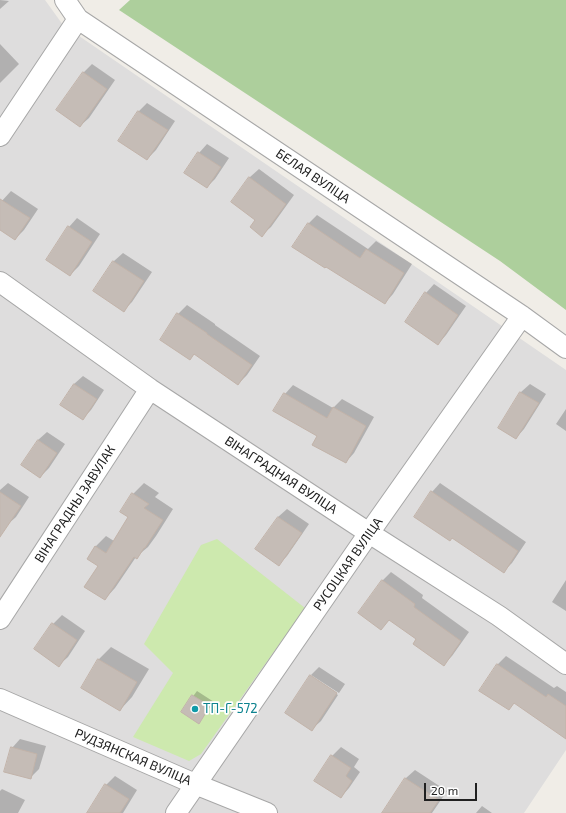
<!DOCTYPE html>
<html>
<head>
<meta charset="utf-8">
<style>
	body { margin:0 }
	#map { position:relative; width:566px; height:813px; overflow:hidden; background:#f0ede7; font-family:"Exo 2",sans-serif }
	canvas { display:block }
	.scale { position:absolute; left:424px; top:783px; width:53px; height:18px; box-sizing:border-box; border:2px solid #202020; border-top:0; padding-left:5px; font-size:12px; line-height:14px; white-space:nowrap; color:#202020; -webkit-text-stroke:3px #fff; paint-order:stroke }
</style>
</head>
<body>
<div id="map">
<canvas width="566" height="813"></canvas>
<div class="scale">20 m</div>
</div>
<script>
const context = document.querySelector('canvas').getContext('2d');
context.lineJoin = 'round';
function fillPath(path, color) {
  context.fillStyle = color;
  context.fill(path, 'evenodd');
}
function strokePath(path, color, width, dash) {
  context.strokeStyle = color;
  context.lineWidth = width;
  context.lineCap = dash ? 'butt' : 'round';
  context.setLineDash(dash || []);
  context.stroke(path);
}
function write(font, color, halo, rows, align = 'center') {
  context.font = font + ' "Exo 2",sans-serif';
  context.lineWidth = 3.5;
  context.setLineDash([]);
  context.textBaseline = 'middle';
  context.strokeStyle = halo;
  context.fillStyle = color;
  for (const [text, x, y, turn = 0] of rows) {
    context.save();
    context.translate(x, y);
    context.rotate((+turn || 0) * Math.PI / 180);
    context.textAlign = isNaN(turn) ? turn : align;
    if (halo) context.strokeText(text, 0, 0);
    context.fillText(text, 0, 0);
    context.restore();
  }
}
fillPath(new Path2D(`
	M0,0H45L63,25L566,370V750L524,813H0Z`), '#dedddd');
fillPath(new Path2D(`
	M217,539L305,608L201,754L189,761L133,737L173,673L144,644L201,545ZM192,695L210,706L199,724L181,712Z`), '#cde9ae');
fillPath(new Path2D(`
	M130,0H566V310L500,261L119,10Z`), '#adcf9c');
fillPath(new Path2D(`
	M0,0L9,1L0,9Z
	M0,44L19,64L0,83Z
	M92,64L115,80L89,118L80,126L83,73Z
	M147,103L175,121L156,150L147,159L138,112Z
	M207,144L229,158L215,179L207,187L199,153Z
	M259,169L294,195L271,227L262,235L257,220L232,202L250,177Z
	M11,191L38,209L24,230L15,239L0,229V203Z
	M317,215L368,249L376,241L412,264L393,294L385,303L308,224Z
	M77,218L100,234L79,266L70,275L69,227Z
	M123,253L152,272L132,302L124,310L94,291L114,261Z
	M434,284L466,306L446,335L438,344L426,293Z
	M187,305L215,324V325L260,356L247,375L238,384L195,353L190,358L178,314Z
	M83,376L104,390L91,410L82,419L61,405L74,384Z
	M530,384L546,394L524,429L516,438L499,428L521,392Z
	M293,385L333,408L342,399L374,417L354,453L346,462L318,436L285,394Z
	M566,409V431L556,424Z
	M47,432L65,444L49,468L40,477L38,440Z
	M8,483L29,497L16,517L7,525L0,521V490Z
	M144,483L159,493L155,497L173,509L156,536L148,547L136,557L115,588L105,599L99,566L88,558L96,546L106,536L114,541L129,517L121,512L133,494Z
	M440,483L526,542L512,563L504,571L432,492Z
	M287,509L309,524L287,556L279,564L278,517Z
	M391,572L423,595L422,598L469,632L452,656L444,664L417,639L390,619L381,628L382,581Z
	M566,580V611L552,602Z
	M62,615L85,631L68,657L59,665L36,649L53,624Z
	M111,647L149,669L132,697L120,710L98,660Z
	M506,656L554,688L557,686L566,692V730L515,702L508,709L497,665Z
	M319,667L345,684L339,693L311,675Z
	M311,677L338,695L321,721L312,729Z
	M197,691L214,702L199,722L182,711Z
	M20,739L46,746L39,769L30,778L12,748Z
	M341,747L359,759L354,767L360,772L349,788L341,797L332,756Z
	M415,770L447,791L432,813H389L385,810L406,778Z
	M115,776L137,790L123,813H89L106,785Z
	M2,789L25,800L18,813H0V791Z
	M482,806L492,813H476Z`), '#0003');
const building = new Path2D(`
	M83,72L107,89L80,127L56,110Z
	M138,111L168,130L147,160L118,141Z
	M198,152L221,167L207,188L184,173Z
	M249,177L286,204L262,237L250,227L255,220L231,202Z
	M0,199L30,218L15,240L0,230Z
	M308,223L360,258L366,249L404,273L385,304L326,267L325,268L292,247Z
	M68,226L92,242L70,276L46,260Z
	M113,261L144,281L124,312L93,291Z
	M425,292L458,315L438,345L405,322Z
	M177,313L207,333V334L252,365L238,385L194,354L190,360L160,340Z
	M74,384L97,399L83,420L60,405Z
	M520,392L539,403L516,439L498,428Z
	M284,393L327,418L333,407L366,426L346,463L312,445L317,436L273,411Z
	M38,440L57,453L40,478L21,465Z
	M431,491L518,551L504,573L452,538L450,541L414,517Z
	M0,492L21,506L0,537Z
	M132,493L149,504L144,508L163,520L145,548H144L137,559L134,557L105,600L84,587L98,566L87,559L95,546L106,553L128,517L120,512Z
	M278,517L302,533L279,566L255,549Z
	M382,580L415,604L414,607L461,641L444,666L413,644L416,639L389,620L381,630L358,613Z
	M52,623L77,640L59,667L34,649Z
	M98,659L137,682L120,711L81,688Z
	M497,664L546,697L548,694L566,706V739L514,703L509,710L479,691Z
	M310,675L337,693L312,731L285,713Z
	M192,695L210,706L199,724L181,712Z
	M11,747L37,754L31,779L4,772Z
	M331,755L351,768L346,776L352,781L341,798L314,781Z
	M405,778L439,800L430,813H382Z
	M105,784L129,799L120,813H87Z`);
fillPath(building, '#c5bcb6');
strokePath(building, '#c2b3a9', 1);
const street = new Path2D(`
	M65,0L78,19L522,316L566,348
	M0,136L78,19
	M0,282L150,389L369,533L499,616L566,664
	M0,619L150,389
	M0,699L195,784L267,813
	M176,813L369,533L522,316`);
strokePath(street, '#a7a7a7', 22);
strokePath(street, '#fff', 20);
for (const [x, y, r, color] of [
	[195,709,4,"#0f9aa8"]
]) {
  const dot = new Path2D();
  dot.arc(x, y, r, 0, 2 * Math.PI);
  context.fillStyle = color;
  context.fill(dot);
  strokePath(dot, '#fff', 1.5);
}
write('13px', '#202020', '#fff', [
	["БЕЛАЯ ВУЛІЦА",313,176,34],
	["ВІНАГРАДНАЯ ВУЛІЦА",281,475,33],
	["ВІНАГРАДНЫ ЗАВУЛАК",75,504,-57],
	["РУСОЦКАЯ ВУЛІЦА",348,564,-55],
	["РУДЗЯНСКАЯ ВУЛІЦА",133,757,23]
]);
write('13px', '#0d838f', '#fff', [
	["ТП-Г-572",203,709]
], 'left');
</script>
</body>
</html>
